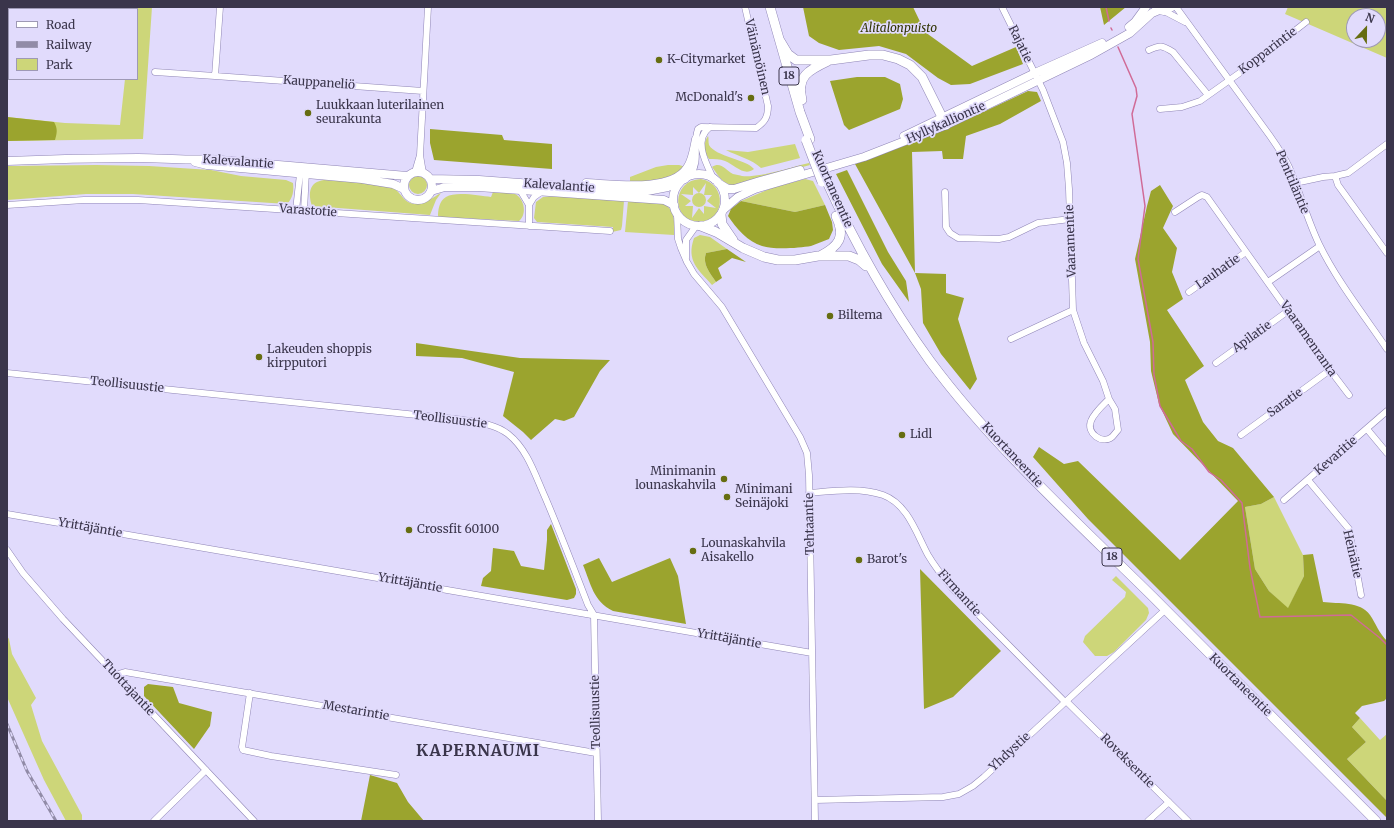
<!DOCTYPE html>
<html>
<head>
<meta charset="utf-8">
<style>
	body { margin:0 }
	#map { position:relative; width:1394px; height:828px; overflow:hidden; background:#e1dbfc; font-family:Merriweather,serif }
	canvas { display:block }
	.frame { position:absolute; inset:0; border:8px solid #3a354b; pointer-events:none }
	.legend { position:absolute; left:8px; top:8px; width:130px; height:72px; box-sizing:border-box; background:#e1dbfc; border:1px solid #9e99b5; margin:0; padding:5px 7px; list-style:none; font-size:12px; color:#3a354b }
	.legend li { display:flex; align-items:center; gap:8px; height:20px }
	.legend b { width:20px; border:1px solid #9e99b5 }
	.north { position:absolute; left:1346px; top:8px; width:40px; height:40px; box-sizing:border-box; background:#e1dbfc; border:1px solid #9e99b5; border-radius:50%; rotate:22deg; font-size:11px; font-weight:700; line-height:16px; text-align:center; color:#3a354b }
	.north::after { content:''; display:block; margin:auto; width:14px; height:18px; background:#666d11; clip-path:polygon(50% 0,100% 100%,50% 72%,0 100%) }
</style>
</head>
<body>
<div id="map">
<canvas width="1394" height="828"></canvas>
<div class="frame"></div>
<ul class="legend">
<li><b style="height:5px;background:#fff"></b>Road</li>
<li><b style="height:5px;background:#918ba7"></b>Railway</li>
<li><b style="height:11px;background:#cdd679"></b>Park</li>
</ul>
<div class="north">N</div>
</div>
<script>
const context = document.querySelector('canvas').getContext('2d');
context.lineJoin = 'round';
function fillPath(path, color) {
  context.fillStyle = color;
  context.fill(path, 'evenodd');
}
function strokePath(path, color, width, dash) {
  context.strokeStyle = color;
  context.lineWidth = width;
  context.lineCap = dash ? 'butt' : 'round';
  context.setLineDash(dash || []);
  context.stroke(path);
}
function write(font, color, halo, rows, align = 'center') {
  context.font = font + ' Merriweather,serif';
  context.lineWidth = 3.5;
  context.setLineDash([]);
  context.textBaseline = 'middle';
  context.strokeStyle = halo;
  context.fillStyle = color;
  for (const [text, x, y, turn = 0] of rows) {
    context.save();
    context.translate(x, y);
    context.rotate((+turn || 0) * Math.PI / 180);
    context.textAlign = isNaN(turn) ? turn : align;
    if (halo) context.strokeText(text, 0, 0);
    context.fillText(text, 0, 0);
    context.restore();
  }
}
fillPath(new Path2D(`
	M129,7H152L143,139L7,141V117L65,123L120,125L125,79H137V9H129Z
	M1288,7H1387V58L1285,14ZM1354,16H1378V40H1354Z
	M708,136C709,138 708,142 709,145C716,157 746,159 754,169C744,177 735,165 725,161C720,159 714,159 709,159C704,152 703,143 708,136Z
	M795,144L800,158L761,168C752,159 737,156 726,150L748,152Z
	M809,163L810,165L736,185C723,186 719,176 712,167C721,161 725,170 733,174C736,175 740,175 742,176C759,178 792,167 809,163Z
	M96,165L149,166L211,170L241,176L286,180L293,183C294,191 293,198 287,204L133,194H86L7,200V166Z
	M668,165H679L686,167L675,175L659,181L630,182V177L656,167Z
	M409 185a9 9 0 1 1 18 0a9 9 0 1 1-18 0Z
	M701,179C728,184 725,222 699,222C671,221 671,180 701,179ZM706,183L704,195H712L707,201L716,208L704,206V214L699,208L692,218L693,206H685L691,201L681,194L693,195V187L699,193Z
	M805,179L813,181L825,205L795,212L741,201L774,187Z
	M324,180C342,181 372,181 389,186C403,191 401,203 416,204C426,204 433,197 441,193L436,200L430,215L312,206C308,193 309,182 324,180Z
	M493,192C500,193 509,192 515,194C525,199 527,215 519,221L438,217C438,210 439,201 446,197C456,191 480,196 491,197Z
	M692 200a7 7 0 1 1 14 0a7 7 0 1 1-14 0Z
	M554,196L624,201L622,226L621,230L612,232L613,227L537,222L534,218L536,202L543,197Z
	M628,201C642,202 667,197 672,213C675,219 674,228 674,235L625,232Z
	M700,235L710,237L727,249L706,253C702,264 710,273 716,282L712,285C698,269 686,261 694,238Z
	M1274,497L1303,555L1304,576L1288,609L1269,591L1255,569L1245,507L1261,504Z
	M1116,576L1148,608L1149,613L1146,620L1114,652L1107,656H1095L1083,642L1085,636L1125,597L1126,592L1112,580Z
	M7,636L9,639L12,654L36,698L31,705L42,741L82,815V821H66L44,780L7,697Z
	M1360,718L1380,740L1387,734V801L1347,759L1366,742L1352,727Z`), '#cdd679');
fillPath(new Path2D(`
	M803,7H913L925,32L972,66L1016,47L1023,64L970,84L951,85L938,78L906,54L879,46L839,50L819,43L809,36Z
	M1100,7H1126L1104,25Z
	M857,77H885L900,84L903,99L900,109L849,130L844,125L830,81Z
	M1028,91L1037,92L1041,101L1000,124L966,136L963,159H943L942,151L912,152L915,273L946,274V293L964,298L958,319L977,379L970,390L941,354L923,323L921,289L915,273L855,164L947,129Z
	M7,117L54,122C58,129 57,133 55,140L7,141Z
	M430,129L502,135L504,140L552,144V169L434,160L430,143Z
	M847,170L888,252L906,281L909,302L882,264L836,174Z
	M1160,185L1173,206L1163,228L1177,248L1172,272L1183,299L1167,310L1204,366L1185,380L1203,422L1218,441L1233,448L1274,497L1261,504L1245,507L1255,569L1269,591L1288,608L1304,576L1303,555L1313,554L1323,602C1339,604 1360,601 1370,615C1376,624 1379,633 1387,641V698L1384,701L1362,706L1355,713L1360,718L1352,727L1366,742L1347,759L1387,801V818L1088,519L1033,457L1039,447L1064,464L1078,461L1180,560L1238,501L1173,434L1159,404L1151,371L1150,342L1135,259L1147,206L1151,191Z
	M741,201L795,212L825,205L832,222L833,230L829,239C823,241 817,244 811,246C799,248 774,250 762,246C748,242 736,228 728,216L731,209Z
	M727,249L746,262L732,258L718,268L722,278L716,282C710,273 702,264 706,253Z
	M416,343L520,358L610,360L600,371L574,417L564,421L555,419L531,440L523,432L503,416L514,372L462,358L416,356Z
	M551,524L576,589V594L574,598L567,600L481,586L483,578L491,571L493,548L514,551L521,566L544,570L547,540V530Z
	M599,558L612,582L670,558L678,576L686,624L613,611C593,601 591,584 583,565Z
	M920,569L1001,651L953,697L924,709Z
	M148,684L173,687L179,703L212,712L210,726L194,749L144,696V687Z
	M370,775L397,783L408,802L424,821H361Z`), '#9ba42e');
strokePath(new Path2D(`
	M1106,7L1109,21
	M1111,28L1112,30
	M1118,47L1136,88L1137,96L1132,114L1145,206L1138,259L1153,342L1154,375L1160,406L1181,441L1192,449L1209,472L1221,480L1242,503L1250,568L1260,617L1351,615L1380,638L1387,645`), '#d06b97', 1.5);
const minor = new Path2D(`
	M220,7L215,76L423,91
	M1002,7L1043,90L1063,142L1067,163L1069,189L1073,310L1084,343L1103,381L1109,399L1115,409L1118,430C1116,432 1114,435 1112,437C1102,445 1086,433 1091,421C1094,413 1103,405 1109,399
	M1176,7L1270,136C1277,146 1284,156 1289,167C1300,192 1307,219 1319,244C1337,281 1364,315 1387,349
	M78,9V7
	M1164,11L1185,22
	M1149,50C1160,45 1162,45 1173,52L1208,95
	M155,72L215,76
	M7,73H9
	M1160,109L1182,107L1200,101L1248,67L1306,22
	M710,127C692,140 707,165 714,180
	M420,155L423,173
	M415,172L420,155L428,7
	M690,176C701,159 692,146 698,129L701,127L756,128C765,122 768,117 768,106L745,7
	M1335,176L1338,185L1387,253
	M1295,183L1323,177L1335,176L1348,173L1387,144
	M520,190L529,205V226
	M945,192L946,227L950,233L958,238L999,239L1009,237L1038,223L1070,219
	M7,205L84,200H138L610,231
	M529,205L534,197L541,192
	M296,210L300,174L301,170
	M304,211L306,171
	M1175,212L1198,197L1202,195L1207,197L1330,370L1349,395
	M677,214L678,239L681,248L687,262L694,274L722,307L800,437L807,453L809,475L815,821
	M686,258V240L696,226
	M1268,282L1320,246
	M1189,292L1246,252
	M1011,339L1073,310
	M1216,363L1288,311
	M7,373L456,419C475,422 494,423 508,434C528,450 535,475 545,497C560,532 574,569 588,605L594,615L598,821
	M1367,429L1387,453
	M1241,435L1330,370
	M1308,480L1349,529L1361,595
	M809,493C833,491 859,487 883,495C908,504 917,535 928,555C935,567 943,577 952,588L1065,702
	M1284,500L1387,411
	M7,514L812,653
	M7,550L23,573L63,619L254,821
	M115,675L125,672L596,753
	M250,693L242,747L243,750L271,756L396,775
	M1066,701L1188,821
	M815,800L943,797L959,794L973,786L984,777L1165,610
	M154,821L206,770
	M1148,821L1169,802`);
const major = new Path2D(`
	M1156,9L1164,11L1172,7
	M1129,27L1135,22L1146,7
	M904,136L1035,73L1102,43
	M7,161C51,159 94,158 138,158C162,158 185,161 208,159L407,176
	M195,162L207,165L362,179L393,184L404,189
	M404 186a14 14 0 1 1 28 0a14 14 0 1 1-28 0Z
	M673 200a26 26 0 1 1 52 0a26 26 0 1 1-52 0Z
	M430,179L479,180L642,192L668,187L685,179
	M586,183C612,184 671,193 687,168C693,160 694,148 696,139
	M718,183L728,189H734L760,181L800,170
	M431,191L445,187H478L664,200L674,205
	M723,210L738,197L755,189L864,157L946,125L1089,56L1130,33L1152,13L1159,10`);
const highway = new Path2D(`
	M770,7L800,112L810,139
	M779,39L788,54L796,60H831L869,55H883L898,59L910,65L922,77L946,125
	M802,100C796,76 809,70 828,61
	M826,180C855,244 889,304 930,361C993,446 1077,522 1153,597C1227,671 1301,746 1376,821
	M721,215L722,224L733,240
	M701,226L716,232L743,248L764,257L778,260H795L818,256H849L859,260L866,266
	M820,256C839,246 846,237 836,216`);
strokePath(minor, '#8f85b6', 7);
strokePath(major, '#8f85b6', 9);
strokePath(highway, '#8f85b6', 10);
strokePath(minor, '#fff', 6);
strokePath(major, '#fff', 8);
strokePath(highway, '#fff', 9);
const rail = new Path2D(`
	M7,724L27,771L56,821`);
strokePath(rail, '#918ba7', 3);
strokePath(rail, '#e1dbfc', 1.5, [4.5]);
const highwayBridge = new Path2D(`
	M806,140L822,182`);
strokePath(highwayBridge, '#8f85b6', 10, []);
strokePath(highwayBridge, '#fff', 9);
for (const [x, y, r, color] of [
	[659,60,4,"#666d11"],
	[751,98,4,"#666d11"],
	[308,113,4,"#666d11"],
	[830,316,4,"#666d11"],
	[259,357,4,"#666d11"],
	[902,435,4,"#666d11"],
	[724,479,4,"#666d11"],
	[727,497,4,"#666d11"],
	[409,530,4,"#666d11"],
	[693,551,4,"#666d11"],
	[859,560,4,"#666d11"]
]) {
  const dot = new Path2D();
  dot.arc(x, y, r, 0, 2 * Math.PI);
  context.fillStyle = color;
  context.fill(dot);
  strokePath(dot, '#e1dbfc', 1.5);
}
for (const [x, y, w] of [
	[789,76,20],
	[1112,557,20]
]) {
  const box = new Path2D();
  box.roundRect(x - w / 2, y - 9, w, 18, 3);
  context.fillStyle = '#e1dbfc';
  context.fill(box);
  strokePath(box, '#3a354b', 1);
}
write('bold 11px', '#3a354b', null, [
	["18",789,76],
	["18",1112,557]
]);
write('italic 12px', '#323504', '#e1dbfc', [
	["Alitalonpuisto",899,29]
]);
write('12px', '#3a354b', '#e1dbfc', [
	["Rajatie",1020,44,64],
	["Kopparintie",1268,51,-37],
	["Väinämöinen",757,57,77],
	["Kauppaneliö",319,83,4],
	["Hyllykalliontie",946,123,-24],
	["Kalevalantie",238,162,4],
	["Penttiläntie",1292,182,67],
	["Kalevalantie",559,186,4],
	["Kuortaneentie",832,189,66],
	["Varastotie",308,211,4],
	["Vaaramentie",1071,241,-92],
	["Lauhatie",1218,272,-35],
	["Apilatie",1252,337,-36],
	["Vaaramenranta",1308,339,55],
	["Teollisuustie",127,385,6],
	["Saratie",1285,403,-36],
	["Teollisuustie",450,420,7],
	["Kuortaneentie",1012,455,47],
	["Kevaritie",1336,456,-41],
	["Tehtaantie",810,524,-91],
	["Yrittäjäntie",90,528,10],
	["Heinätie",1352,554,77],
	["Yrittäjäntie",410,583,10],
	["Firmantie",959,593,48],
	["Yrittäjäntie",729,639,10],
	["Kuortaneentie",1240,685,45],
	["Tuottajantie",128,688,47],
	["Mestarintie",356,711,10],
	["Teollisuustie",596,712,-91],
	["Yhdystie",1010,752,-43],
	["Roveksentie",1127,761,45]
]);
write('12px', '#3a354b', '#e1dbfc', [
	["K-Citymarket",667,60],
	["McDonald's",743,98,"right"],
	["Luukkaan luterilainen",316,106],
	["seurakunta",316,120],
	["Biltema",838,316],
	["Lakeuden shoppis",267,350],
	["kirpputori",267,364],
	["Lidl",910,435],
	["Minimanin",716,472,"right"],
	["lounaskahvila",716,486,"right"],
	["Minimani",735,490],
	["Seinäjoki",735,504],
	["Crossfit 60100",417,530],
	["Lounaskahvila",701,544],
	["Aisakello",701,558],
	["Barot's",867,560]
], 'left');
context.letterSpacing = '1px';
write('bold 16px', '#3a354b', '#e1dbfc', [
	["KAPERNAUMI",478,751]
]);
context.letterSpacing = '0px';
</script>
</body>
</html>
